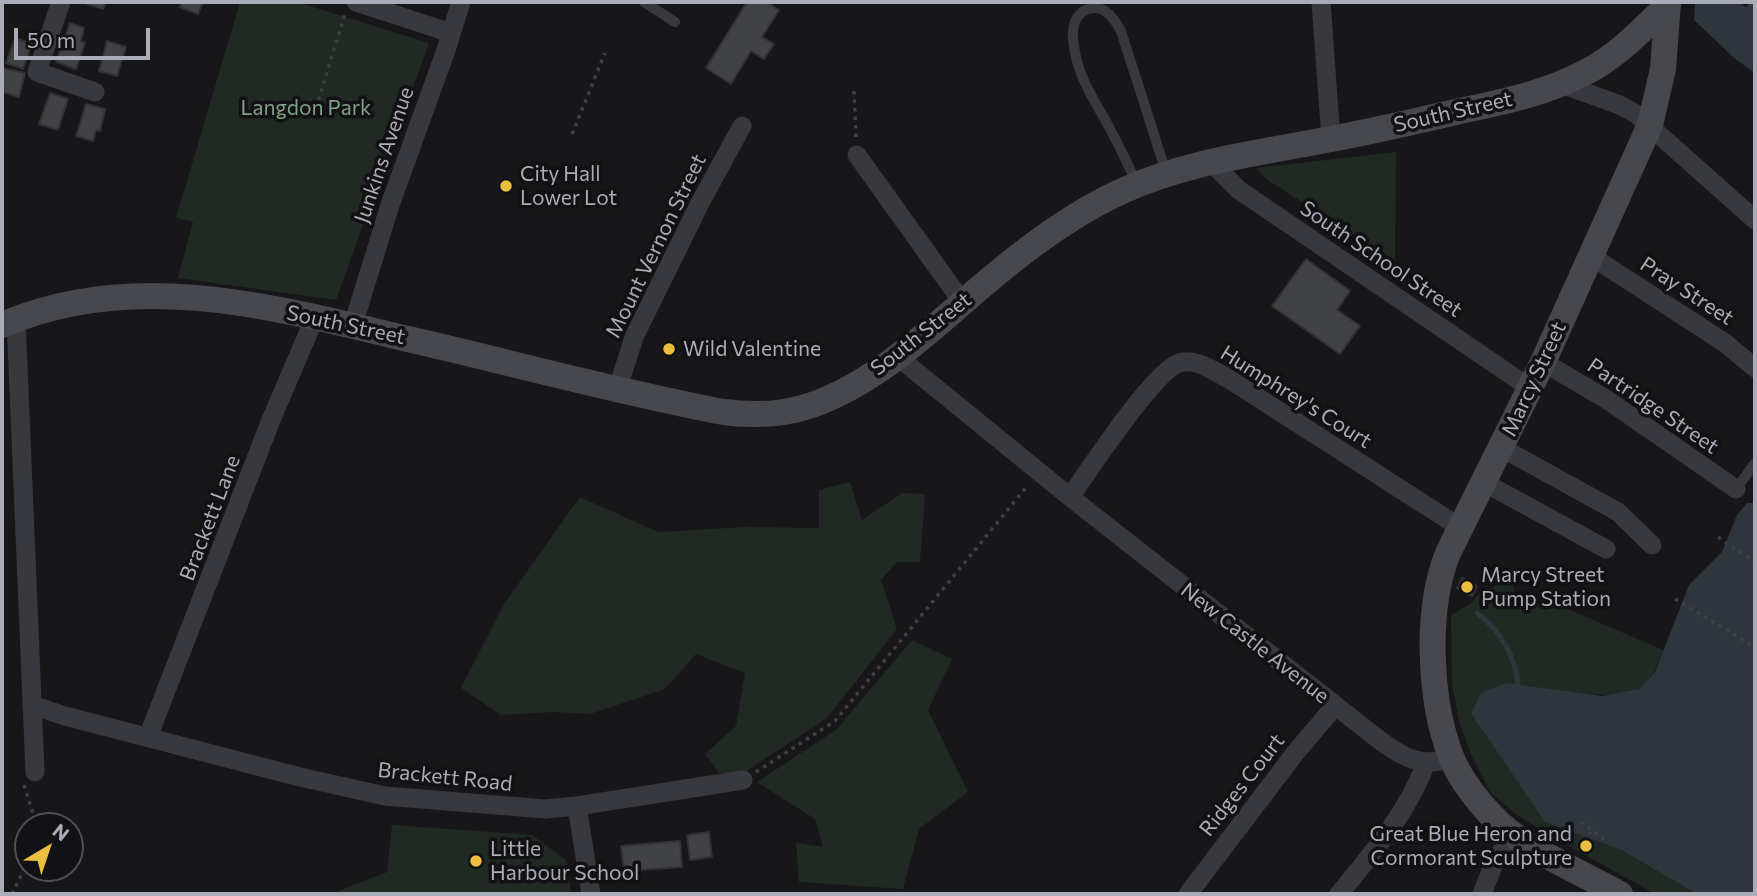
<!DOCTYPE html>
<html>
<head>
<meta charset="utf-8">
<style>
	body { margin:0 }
	#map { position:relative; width:1757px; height:896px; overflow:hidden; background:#171719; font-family:Commissioner,sans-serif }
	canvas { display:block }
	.frame { position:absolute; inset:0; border:4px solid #aaadb8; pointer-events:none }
	.north { position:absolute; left:14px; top:812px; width:70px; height:70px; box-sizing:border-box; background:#121214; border:2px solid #4f5056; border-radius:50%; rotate:39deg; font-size:19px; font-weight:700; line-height:28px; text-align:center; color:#aaadb8 }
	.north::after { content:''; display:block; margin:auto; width:24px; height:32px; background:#eabe3e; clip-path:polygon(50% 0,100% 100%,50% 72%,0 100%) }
	.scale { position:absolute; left:14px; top:28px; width:136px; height:32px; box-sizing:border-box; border:4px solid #aaadb8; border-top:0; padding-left:9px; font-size:21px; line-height:24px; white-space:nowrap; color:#aaadb8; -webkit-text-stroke:5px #121214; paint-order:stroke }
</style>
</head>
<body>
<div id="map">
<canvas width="1757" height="896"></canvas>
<div class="frame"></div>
<div class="north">N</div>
<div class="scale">50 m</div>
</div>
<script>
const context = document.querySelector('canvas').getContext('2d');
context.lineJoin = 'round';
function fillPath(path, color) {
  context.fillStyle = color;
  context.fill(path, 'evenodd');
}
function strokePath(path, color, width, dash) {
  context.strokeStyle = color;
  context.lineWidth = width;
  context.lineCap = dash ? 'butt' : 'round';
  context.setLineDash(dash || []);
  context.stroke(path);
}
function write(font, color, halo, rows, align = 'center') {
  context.font = font + ' Commissioner,sans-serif';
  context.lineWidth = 7;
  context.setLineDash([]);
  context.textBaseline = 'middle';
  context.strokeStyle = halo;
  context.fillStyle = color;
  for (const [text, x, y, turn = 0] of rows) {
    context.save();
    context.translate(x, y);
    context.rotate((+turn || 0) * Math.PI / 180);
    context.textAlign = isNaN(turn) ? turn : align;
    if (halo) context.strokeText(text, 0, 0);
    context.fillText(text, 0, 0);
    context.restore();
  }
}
fillPath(new Path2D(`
	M240,2H297L429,43L336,300L178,278L193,222L176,218Z
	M1396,152L1395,261L1269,181L1256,168Z
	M850,482L862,520L902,493L925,494L920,562H897L881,580L897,629L827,718L742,774L719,773L705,754L736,726L745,673L696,654L665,689L590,714L554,712L501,715L461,688L504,604L580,497L658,532L746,527L819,528V490Z
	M1501,579L1514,582L1513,589L1516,593L1568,609L1663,650C1658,664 1653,678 1641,687C1617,704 1535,687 1506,683L1545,822L1621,850L1697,894H1655L1549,835L1517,815L1490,792L1472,757L1459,721L1452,683L1451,615L1470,604L1481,592L1487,593Z
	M912,640L952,659L928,710L968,792L919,829L903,889L799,882L796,843L823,847L815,819L757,782L836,730Z
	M392,825L532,835L566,860L571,894H331L387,872Z`), '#212923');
fillPath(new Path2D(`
	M1695,2H1738L1746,7L1751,2H1755V73L1734,58L1694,20Z
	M1747,503H1755V894H1697L1621,850L1545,822L1471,713L1481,693L1506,683L1602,696L1639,689L1655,672L1689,585L1722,552L1737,515Z`), '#2e353d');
strokePath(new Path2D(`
	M1477,613C1501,632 1515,654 1518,685`), '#2e353d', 5);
const building = new Path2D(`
	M82,2H106L103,9Z
	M182,2H203L198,14L180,7Z
	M747,2H766L779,10L762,37L774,44L764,59L751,51L731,84L706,68Z
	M70,23L84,28L81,41L85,43L76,69L56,62Z
	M15,38L32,44L23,69L6,63Z
	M107,41L126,47L117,76L99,71Z
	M2,68L25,73L19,97L2,92Z
	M50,93L68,99L58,130L39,124Z
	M86,104L105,109L100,131L96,130L93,141L76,136Z
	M1306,259L1350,291L1337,310L1360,326L1340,354L1272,306Z
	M1462,578L1477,586L1472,596L1457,588Z
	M709,832L712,857L690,860L687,835Z
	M680,841L682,867L624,871L621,846Z`);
fillPath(building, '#414246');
strokePath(building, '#323135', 2);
strokePath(new Path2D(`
	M854,91L856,138
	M316,108L345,14
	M572,134L605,53
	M1718,537L1755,562
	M1675,599L1755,647
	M756,772L835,721L1028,485
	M24,785L37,826
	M1581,822L1605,840
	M1580,849L1592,830
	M12,894L28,861`), '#3e4045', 3.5, [3.5, 5]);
strokePath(new Path2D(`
	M644,2L675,22
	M1136,183C1128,163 1118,144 1108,125C1096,103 1081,81 1076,57C1074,47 1071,35 1074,25C1075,20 1079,15 1082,12C1101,0 1113,16 1121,31L1166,172
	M1736,489L1755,463`), '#38393e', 10);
strokePath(new Path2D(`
	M61,2L37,72L95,92
	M356,2L451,33
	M1321,2L1331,139
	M1561,84L1620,105L1636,114L1755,220
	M857,155L963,303
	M1211,162L1239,190L1530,388
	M1591,256L1725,343L1755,368
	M16,319L35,772
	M353,325L390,205L446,50L461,2
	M898,357L1070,497L1382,742C1407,760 1421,766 1452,759
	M1543,362L1606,399L1736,489
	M618,388L634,337L701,201L742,126
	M1502,448L1618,512L1652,545
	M1485,483L1606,549
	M1070,497C1089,470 1153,372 1179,363C1195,357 1215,372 1229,379L1461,528
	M32,705L65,716L300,777L385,796L545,809L577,806L743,780
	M148,737L271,420L315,317
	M577,806L591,894
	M1188,894L1296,752L1335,706
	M1339,894C1372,854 1408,812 1426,763
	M1482,894L1494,863L1512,834`), '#38393e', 19);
strokePath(new Path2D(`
	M2,325C134,268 274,307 408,339C513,363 618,392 724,412C754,416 783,415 812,405C869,385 916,343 961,304C1009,262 1062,219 1120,192C1186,161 1260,153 1331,139C1374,131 1417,121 1460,111C1503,102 1547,93 1586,72C1618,56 1642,29 1668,5
	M1620,894C1584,874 1528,850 1499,823C1481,806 1462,782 1452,759C1429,702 1425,610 1448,553L1543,362L1650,125L1663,69L1668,2`), '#46484e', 26);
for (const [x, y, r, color] of [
	[506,186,7,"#eabe3e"],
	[669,349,7,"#eabe3e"],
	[1467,587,7,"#eabe3e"],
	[1586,846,7,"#eabe3e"],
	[476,861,7,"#eabe3e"]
]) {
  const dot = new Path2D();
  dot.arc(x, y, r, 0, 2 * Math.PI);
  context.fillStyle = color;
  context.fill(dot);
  strokePath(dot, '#121214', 2.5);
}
write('21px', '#82a287', '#121214', [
	["Langdon Park",306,108]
]);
write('21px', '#aaadb8', '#121214', [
	["South Street",1453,112,-13],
	["Junkins Avenue",384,155,-71],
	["Mount Vernon Street",656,246,-64],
	["South School Street",1381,259,34],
	["Pray Street",1687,291,33],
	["South Street",346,325,12],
	["South Street",921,334,-38],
	["Marcy Street",1534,379,-65],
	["Humphrey's Court",1296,397,32],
	["Partridge Street",1653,406,34],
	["Brackett Lane",210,518,-69],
	["New Castle Avenue",1255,643,38],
	["Brackett Road",445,777,6],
	["Ridges Court",1242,785,-52]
]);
write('21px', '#aaadb8', '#121214', [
	["City Hall",520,174],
	["Lower Lot",520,198],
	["Wild Valentine",683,349],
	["Marcy Street",1481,575],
	["Pump Station",1481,599],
	["Great Blue Heron and",1572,834,"right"],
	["Cormorant Sculpture",1572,858,"right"],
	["Little",490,849],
	["Harbour School",490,873]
], 'left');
</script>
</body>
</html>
